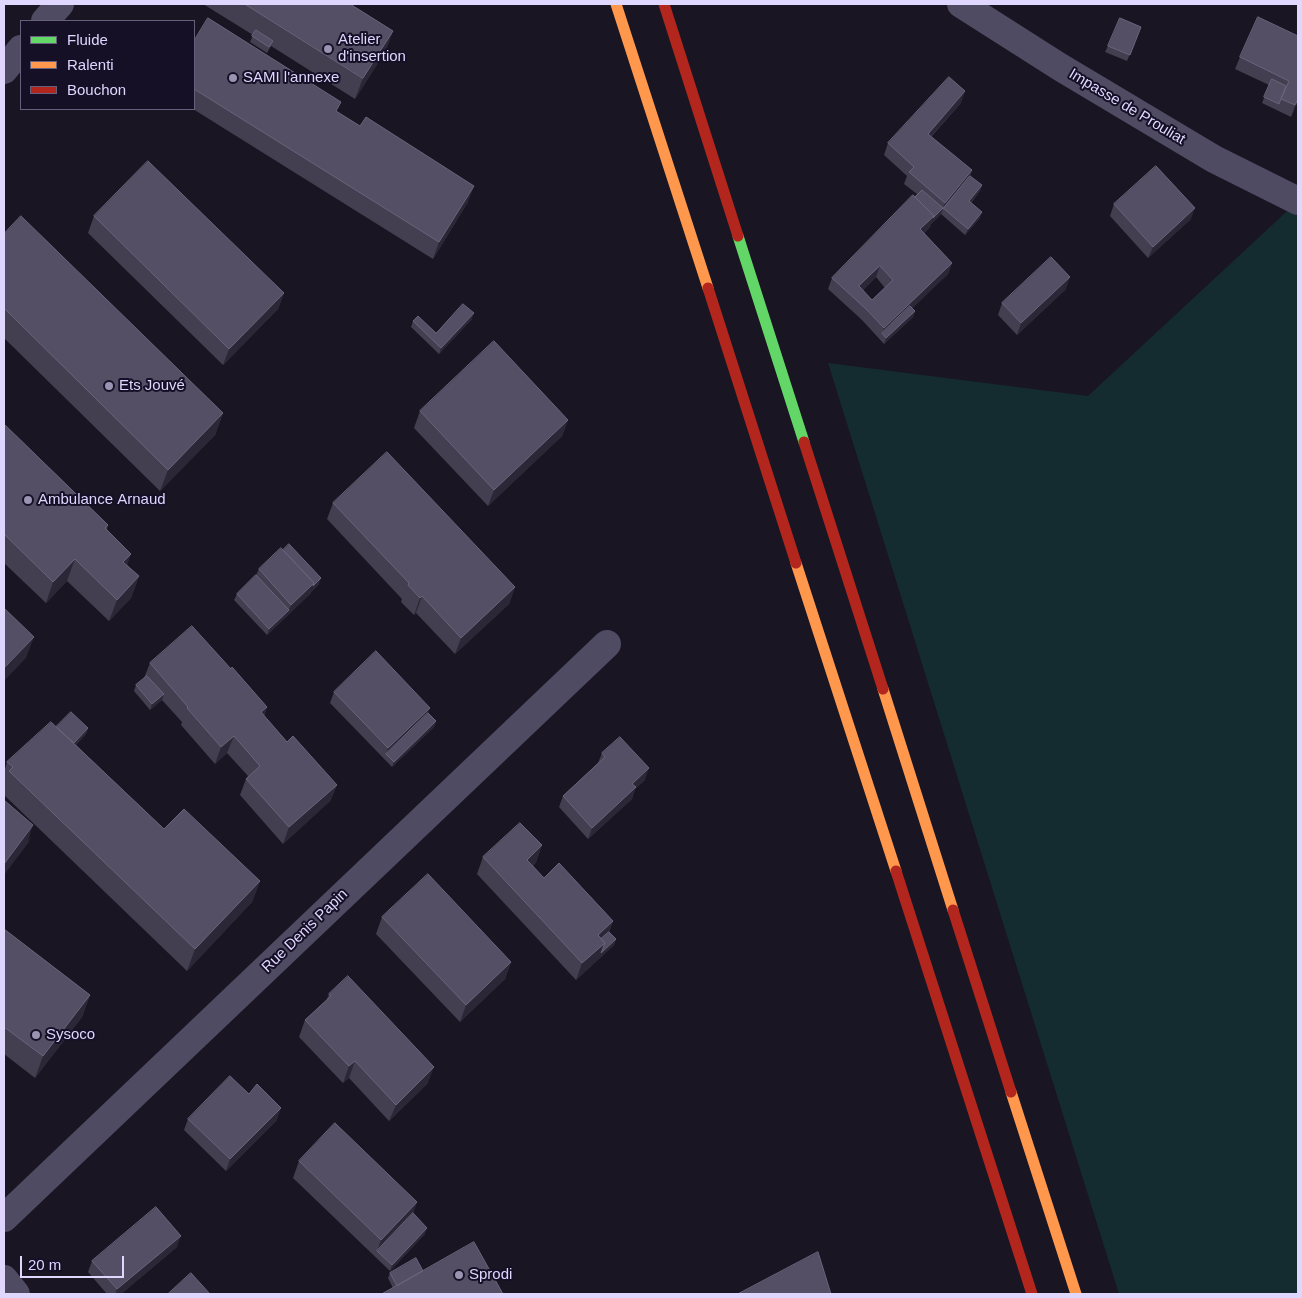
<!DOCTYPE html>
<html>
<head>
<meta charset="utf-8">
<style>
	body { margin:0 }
	#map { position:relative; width:1302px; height:1298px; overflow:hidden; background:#191522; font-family:Helvetica,sans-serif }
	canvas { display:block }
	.frame { position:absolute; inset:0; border:5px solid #dfd7fe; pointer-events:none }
	.legend { position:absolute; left:20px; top:20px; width:175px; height:90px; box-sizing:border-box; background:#161027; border:1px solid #66607d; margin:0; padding:6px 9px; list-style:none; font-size:15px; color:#dfd7fe }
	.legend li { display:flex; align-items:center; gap:10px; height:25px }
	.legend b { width:25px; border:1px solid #66607d }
	.scale { position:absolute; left:20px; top:1256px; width:104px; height:22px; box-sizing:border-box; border:2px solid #dfd7fe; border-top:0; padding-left:6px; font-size:15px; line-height:18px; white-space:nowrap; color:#dfd7fe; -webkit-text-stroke:4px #161027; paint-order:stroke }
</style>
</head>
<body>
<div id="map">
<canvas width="1302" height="1298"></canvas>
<div class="frame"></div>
<ul class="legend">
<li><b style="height:6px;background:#63d668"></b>Fluide</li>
<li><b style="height:6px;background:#ff974d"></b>Ralenti</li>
<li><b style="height:6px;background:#b3261e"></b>Bouchon</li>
</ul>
<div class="scale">20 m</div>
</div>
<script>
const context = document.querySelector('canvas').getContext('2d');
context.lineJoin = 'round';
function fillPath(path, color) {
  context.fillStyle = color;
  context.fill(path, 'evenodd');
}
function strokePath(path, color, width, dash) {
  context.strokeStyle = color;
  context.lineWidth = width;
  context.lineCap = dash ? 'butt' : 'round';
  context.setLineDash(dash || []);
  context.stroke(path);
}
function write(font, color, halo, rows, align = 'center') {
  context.font = font + ' Helvetica,sans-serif';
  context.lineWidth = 4;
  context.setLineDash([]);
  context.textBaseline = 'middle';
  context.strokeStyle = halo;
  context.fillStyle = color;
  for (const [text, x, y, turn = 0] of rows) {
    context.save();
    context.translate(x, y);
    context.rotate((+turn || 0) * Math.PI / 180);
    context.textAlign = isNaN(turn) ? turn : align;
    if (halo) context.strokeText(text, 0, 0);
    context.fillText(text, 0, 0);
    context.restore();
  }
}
fillPath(new Path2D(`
	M1298,201V1294H1119L828,363L1088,396Z`), '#142b2f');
strokePath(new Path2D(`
	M961,4L1060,67L1214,159L1298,201
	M45,21L60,4
	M4,70L21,49
	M4,1218L607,644
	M4,1279L16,1294`), '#4f4b62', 28);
strokePath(new Path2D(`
	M738,236L804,442`), '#63d668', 11);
strokePath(new Path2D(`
	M616,4L708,288
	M796,563L896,871
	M883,689L953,910
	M1011,1092L1076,1294`), '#ff974d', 11);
strokePath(new Path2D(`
	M664,4L738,236
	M708,288L796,563
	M804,442L883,689
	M896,871L1032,1294
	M953,910L1011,1092`), '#b3261e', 11);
fillPath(new Path2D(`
	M203,4H350L393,31L385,52L355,99L271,46L267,53L250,42L253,35Z
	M1141,27L1127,61L1105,52L1108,46Z
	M1298,36V101L1291,117L1262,103L1269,85L1235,69L1240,57Z
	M194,41L337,112L360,126L468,202L433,259L193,109H194Z
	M961,103L931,137L972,170L970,176L982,185L980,191L971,203L980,218L965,235L941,214L931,224L930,227L924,233L952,263L948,274L912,308L915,311L913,317L884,344L862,320L828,289L832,278L917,194L904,184L907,176L884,155L888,143ZM876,277L885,288L872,300L863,290Z
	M1114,204L1191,219L1148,258L1110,216Z
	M94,216L284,293L278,309L223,365L88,233Z
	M4,234L223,413L215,435L160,491L4,338Z
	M1066,289L1017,335L998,315L1002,303Z
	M472,319L439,354L411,327L413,321L436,333Z
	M420,411L568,420L562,436L488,506L414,428Z
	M4,424L108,525L107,529L127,565L139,576L131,598L109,621L67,581L46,603L4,563Z
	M333,503L515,587L509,604L455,654L416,613L414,615L401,602L402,599L327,519Z
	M259,569L319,584L311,592L310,594L267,635L234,600L237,594L256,575Z
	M150,663L231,669L267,707L264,716L287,742L337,785L330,801L283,844L240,795L246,779L248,776L227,753L215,764L181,725L182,722L162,700L150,710L134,691L136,685L144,678Z
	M334,692L428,713L436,721L434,727L392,767L330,703Z
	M56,727L88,728L86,734L76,745L164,829L260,881L252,902L187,971L4,795V772L7,762Z
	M602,753L645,780L635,789L632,799L588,839L559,807L563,796L598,763Z
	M542,845L536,862L533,866L544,878L613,921L609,932L616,939L614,945L576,980L477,874L483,857Z
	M382,917L511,962L505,979L460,1022L376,934Z
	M4,929L90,995L82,1017L35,1078L4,1054Z
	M329,994L428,1083L389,1121L349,1078L343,1083L340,1080L299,1037L305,1020L326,1001Z
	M249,1094L277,1120L226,1171L184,1130L188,1119Z
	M299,1161L417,1202L413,1213L425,1234L390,1271L293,1178Z
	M177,1247L121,1294H107L88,1272L92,1261Z
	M423,1271L393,1288L388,1278L390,1273Z`), '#443e51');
fillPath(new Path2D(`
	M393,31L385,52L355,99L363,78Z
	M965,91L961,103L923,145L928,134Z
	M1298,99V101L1291,117L1295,105Z
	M972,170L968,182L943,208L945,203Z
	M982,185L980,191L967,207L969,201Z
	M474,186L468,202L433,259L439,242Z
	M943,208L941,214L931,224L930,227L916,240L920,229Z
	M1195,208L1191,219L1148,258L1153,247Z
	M982,212L980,218L965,235L968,229Z
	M952,263L948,274L884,336L882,333L884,328Z
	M880,266L876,277L855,298L859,286Z
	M1070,277L1066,289L1017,335L1021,323Z
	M284,293L278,309L223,365L229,349Z
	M915,311L913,317L884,344L886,338Z
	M474,313L472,319L439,354L441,348Z
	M223,413L215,435L160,491L168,470Z
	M568,420L562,436L488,506L494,490Z
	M131,554L124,575L123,562Z
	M75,559L67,581L46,603L53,582Z
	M139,576L131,598L109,621L117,600Z
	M321,578L319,584L311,592L310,594L267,635L269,629L289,610L291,605L314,583Z
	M515,587L509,604L455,654L461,638Z
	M422,596L416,613L414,615L420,598Z
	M34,637L26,658L4,681V668Z
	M164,694L162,700L150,710L152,704Z
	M267,707L261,723V712Z
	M430,708L426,719L386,754L388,748Z
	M436,721L434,727L392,767L394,762Z
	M88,728L86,734L61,760L63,755Z
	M234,736L227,753L215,764L221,747Z
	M649,768L645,780L635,789L632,799L588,839L592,828L632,784Z
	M337,785L330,801L283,844L289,827Z
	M33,825L28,841L31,836L29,842L4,875V864Z
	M542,845L536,862L521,877L527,860Z
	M260,881L252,902L187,971L195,949Z
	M613,921L607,937L596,948L598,935Z
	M616,939L614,945L576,980L582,963L605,943Z
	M511,962L505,979L460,1022L466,1005Z
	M90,995L82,1017L35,1078L43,1056Z
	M355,1061L349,1078L343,1083L349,1066Z
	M434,1067L428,1083L389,1121L396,1105Z
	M281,1108L277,1120L226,1171L230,1159Z
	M417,1202L411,1219L377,1251L381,1240Z
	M427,1228L425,1234L390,1271L392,1265Z
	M181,1236L177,1247L121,1294H115L117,1289Z`), '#2c2736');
const building = new Path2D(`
	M245,4H350L393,31L363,78Z
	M1258,17L1298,36V99L1295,105L1281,99L1289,81L1240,57Z
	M208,18L341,102L336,111L360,126L366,117L474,186L439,242L194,89V41Z
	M1120,18L1141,27L1130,55L1108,46Z
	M256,30L273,41L269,47L252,36Z
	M949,77L965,91L928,134L972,170L945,203L909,172L914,167L888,143Z
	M1272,79L1286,86L1279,104L1264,97Z
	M148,161L284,293L229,349L94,216Z
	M1156,166L1195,208L1153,247L1114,204Z
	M970,176L982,185L969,201L982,212L968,229L943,208L933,218L934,216L915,197L922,190L943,208Z
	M913,195L934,216L920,229L952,263L884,328L866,309L832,278ZM880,266L893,280L872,300L859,286Z
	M21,216L223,413L168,470L4,308V234Z
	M1051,257L1070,277L1021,323L1002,303Z
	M463,304L474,313L441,348L413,321L418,316L436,333Z
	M910,306L915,311L886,338L882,333Z
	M494,341L568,420L494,490L420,411Z
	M4,424L108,525L105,528L131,554L123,562L139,576L117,600L75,559L53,582L4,534Z
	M387,452L515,587L461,638L422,596L420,598L408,585L409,583L333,503Z
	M289,544L321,578L313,586L314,583L283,550Z
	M281,548L314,583L291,605L259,569Z
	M256,575L289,610L269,629L237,594Z
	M4,608L34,637L4,668Z
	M192,626L231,669L232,667L267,707L261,712L287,742L293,736L337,785L289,827L246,779L260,766L234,736L221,747L187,708L188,707L150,663Z
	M376,651L430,708L388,748L334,692Z
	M147,676L164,694L152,704L136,685Z
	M71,712L88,728L74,743L56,727Z
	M428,713L436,721L394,762L386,754Z
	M51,722L164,829L184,809L260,881L195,949L9,771L13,767L7,762Z
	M620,737L649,768L632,784L636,787L592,828L563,796L605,757L602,753Z
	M4,800L33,825L4,864Z
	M520,823L542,845L527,860L544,878L559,863L613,921L598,935L605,943L582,963L483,857Z
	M428,874L511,962L466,1005L382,917Z
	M4,929L90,995L43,1056L4,1027Z
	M609,932L616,939L601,953L605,943L601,939Z
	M348,976L434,1067L396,1105L355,1061L349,1066L346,1063L305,1020L331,996L329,994Z
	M230,1076L249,1094L257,1084L281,1108L230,1159L188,1119Z
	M335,1123L417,1202L381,1240L299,1161Z
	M156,1207L181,1236L117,1289L92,1261Z
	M413,1213L427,1228L392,1265L377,1251Z
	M474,1242L503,1294H382Z
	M818,1252L831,1294H738Z
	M416,1258L423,1271L397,1286L390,1273Z
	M191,1273L210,1294H168Z`);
fillPath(building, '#544f64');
strokePath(building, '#6a647c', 1);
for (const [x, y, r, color] of [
	[328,49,5,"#9a93b1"],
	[233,78,5,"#9a93b1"],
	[109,386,5,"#9a93b1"],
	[28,500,5,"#9a93b1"],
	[36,1035,5,"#9a93b1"],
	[459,1275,5,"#9a93b1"]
]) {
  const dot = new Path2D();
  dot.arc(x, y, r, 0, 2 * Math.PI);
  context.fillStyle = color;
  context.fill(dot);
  strokePath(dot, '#161027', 2);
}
write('15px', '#dfd7fe', '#161027', [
	["Atelier",338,40],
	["d'insertion",338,57],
	["SAMI l'annexe",243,78],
	["Ets Jouvé",119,386],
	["Ambulance Arnaud",38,500],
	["Sysoco",46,1035],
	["Sprodi",469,1275]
], 'left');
write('15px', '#dfd7fe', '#161027', [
	["Impasse de Prouliat",1127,107,31],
	["Rue Denis Papin",305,931,-44]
]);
</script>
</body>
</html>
